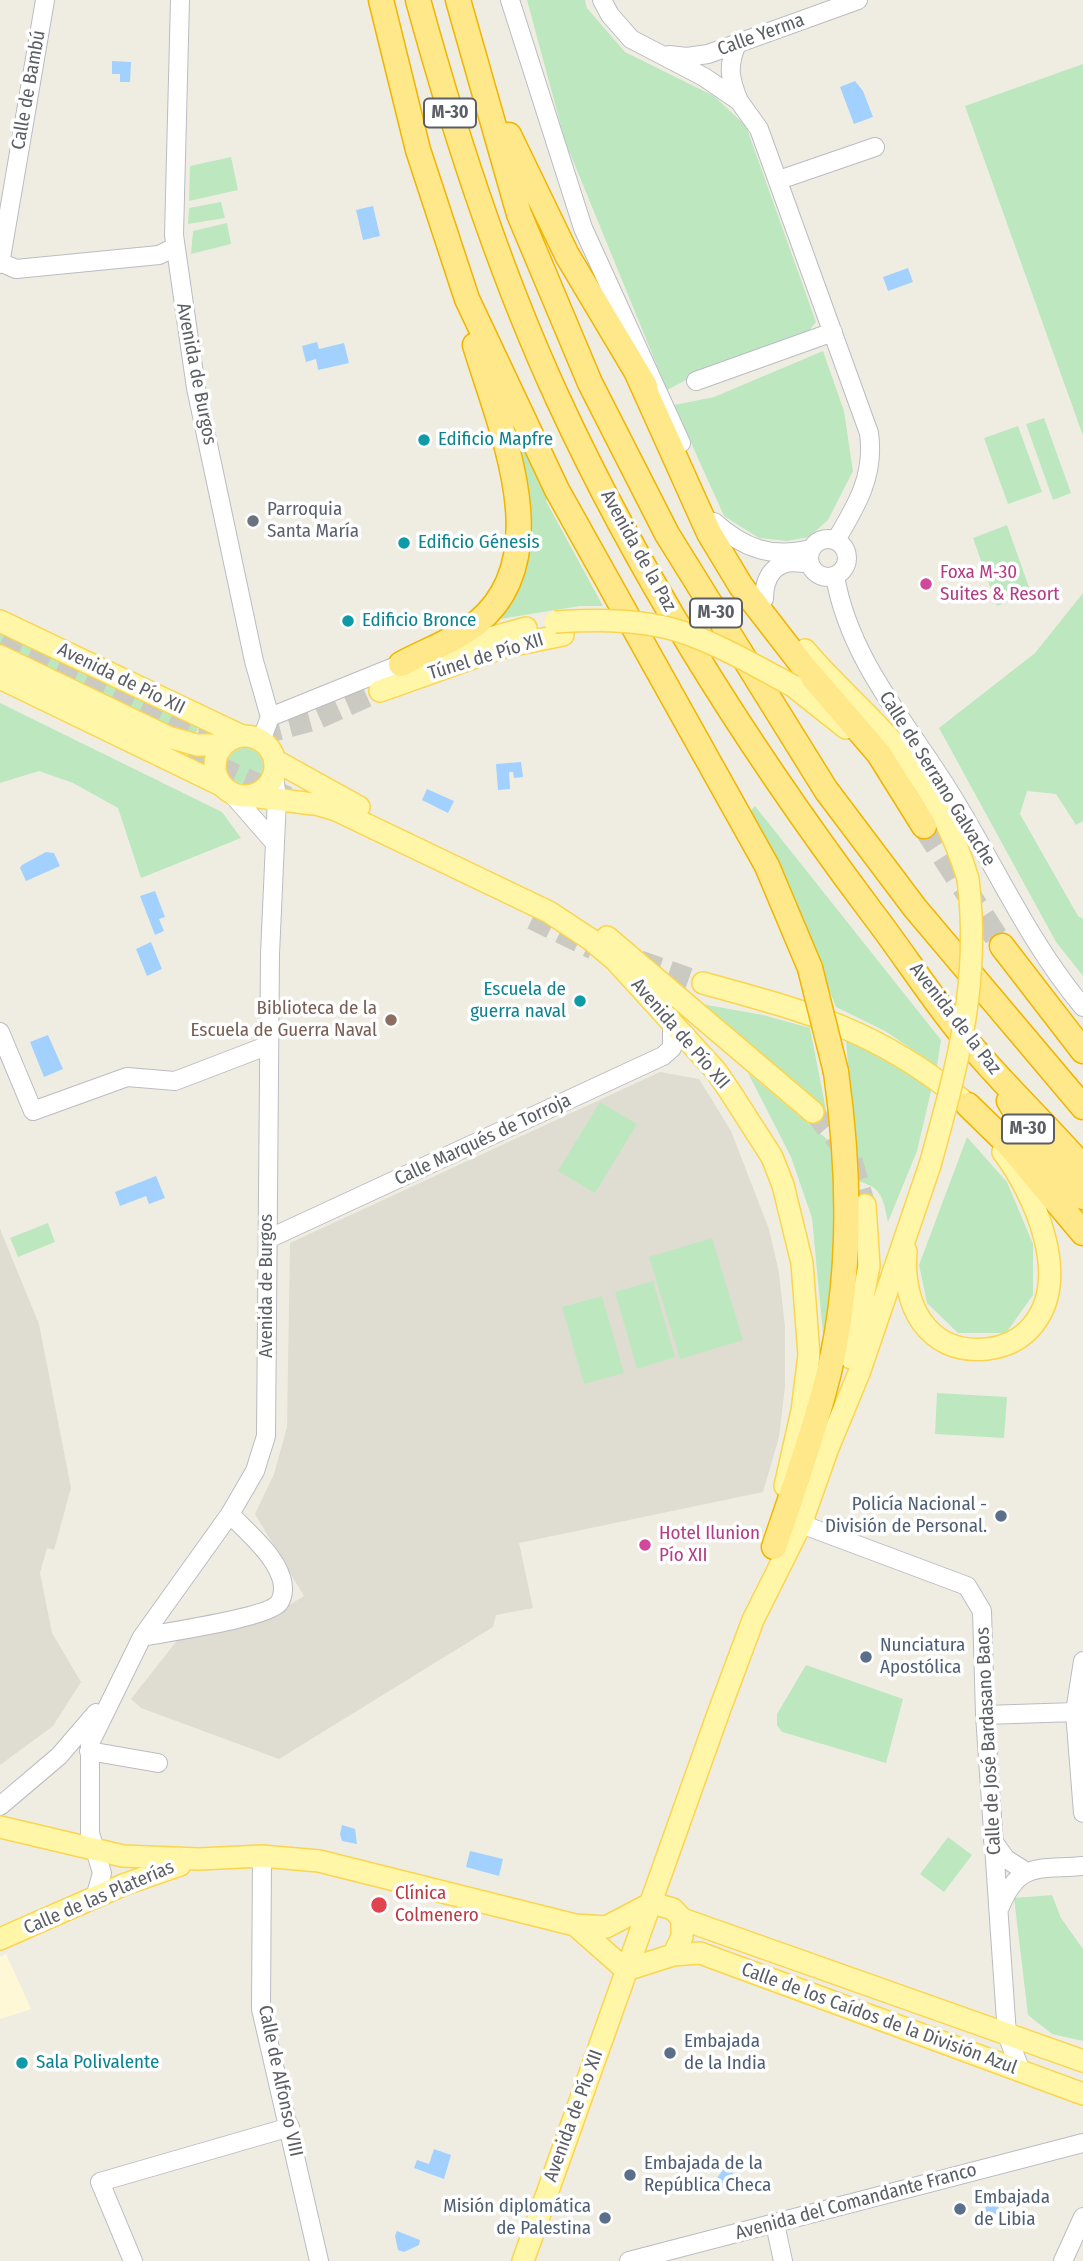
<!DOCTYPE html>
<html>
<head>
<meta charset="utf-8">
<style>
	body { margin:0 }
	canvas { display:block; background:#efede2 }
</style>
</head>
<body>
<canvas width="1083" height="2261"></canvas>
<script>
const context = document.querySelector('canvas').getContext('2d');
context.lineJoin = 'round';
function fillPath(path, color) {
  context.fillStyle = color;
  context.fill(path, 'evenodd');
}
function strokePath(path, color, width, dash) {
  context.strokeStyle = color;
  context.lineWidth = width;
  context.lineCap = dash ? 'butt' : 'round';
  context.setLineDash(dash || []);
  context.stroke(path);
}
function write(font, color, halo, rows, align = 'center') {
  context.font = font + ' "Fira Sans Condensed",sans-serif';
  context.lineWidth = 7;
  context.setLineDash([]);
  context.textBaseline = 'middle';
  context.strokeStyle = halo;
  context.fillStyle = color;
  for (const [text, x, y, turn = 0] of rows) {
    context.save();
    context.translate(x, y);
    context.rotate((+turn || 0) * Math.PI / 180);
    context.textAlign = isNaN(turn) ? turn : align;
    if (halo) context.strokeText(text, 0, 0);
    context.fillText(text, 0, 0);
    context.restore();
  }
}
fillPath(new Path2D(`
	M6,1954L31,2009L0,2019V1957Z`), '#fff8d7');
fillPath(new Path2D(`
	M660,1072L699,1079L731,1131L769,1229L779,1273L785,1327V1387L779,1437L763,1492L519,1543L533,1608L496,1615L493,1627L279,1759L141,1708L131,1699L179,1638L263,1621L304,1596L255,1514L274,1474L287,1427L290,1243Z
	M0,1229L39,1324L71,1488L54,1550L47,1548L40,1573L52,1633L81,1682L53,1726L0,1765Z`), '#dfdcd1');
fillPath(new Path2D(`
	M527,0H585L587,8L625,52L714,96L746,126L816,322L808,332L701,372L667,390L565,141Z
	M1083,64V436L965,106Z
	M231,157L238,190L189,201L190,166Z
	M221,202L225,218L188,224L189,208Z
	M227,223L231,244L191,254L193,231Z
	M823,351L844,411L853,471L828,520L809,537L787,541L759,538L724,516L674,405L714,397Z
	M488,367L549,494L546,501L603,606H580L494,620L518,571Z
	M1044,418L1071,493L1053,500L1026,424Z
	M1018,426L1042,492L1008,504L984,438Z
	M1007,525L1031,593L997,606L973,538Z
	M1083,593V821L1076,825L1056,794L1027,791L1020,814L1078,916L1083,919V976L1056,942L939,728L1035,653Z
	M0,631L196,725L198,730L193,735L180,736L0,650Z
	M0,703L222,812L241,838L141,878L118,808L73,783L39,771L0,783Z
	M227 766a18 18 0 1 1 36 0a18 18 0 1 1-36 0Z
	M755,806L941,1040L937,1066L885,1031L836,1007L803,924L749,812Z
	M696,1003L763,1015L810,1028L827,1115Z
	M846,1040L892,1060L933,1083L917,1151L888,1222C883,1198 882,1187 857,1181Z
	M748,1073L834,1145L837,1228L824,1344L812,1218L791,1157Z
	M600,1102L637,1124L595,1193L558,1171Z
	M967,1137L1007,1182L1033,1244V1295L1006,1333H958L927,1303L919,1265Z
	M48,1223L55,1242L18,1257L10,1238Z
	M712,1238L743,1340L680,1359L649,1257Z
	M653,1281L675,1357L637,1369L615,1292Z
	M602,1296L624,1373L584,1384L562,1307Z
	M937,1393L1007,1397L1004,1438L935,1434Z
	M806,1665L903,1699L886,1763L782,1732L777,1725V1714Z
	M948,1837L972,1855L944,1892L920,1874Z
	M1052,1895L1061,1918L1083,1949V2041L1052,2034L1028,2015L1014,1898Z`), '#bde8bf');
fillPath(new Path2D(`
	M112,61L131,62L130,82H120V74H112Z
	M855,81L863,91L873,117L854,124L840,87Z
	M373,206L380,236L363,240L356,210Z
	M908,268L913,282L888,291L883,277Z
	M317,342L319,349L344,343L349,363L318,370L316,359L306,362L302,346Z
	M521,762L523,777L514,778L513,772H509L510,789L498,790L496,764Z
	M427,789L454,801L448,813L422,800Z
	M46,852L54,853L60,866L26,881L20,868L22,865Z
	M155,891L165,917L159,919L164,931L155,935L140,896Z
	M151,942L162,969L147,976L136,949Z
	M48,1035L63,1069L44,1077L30,1042Z
	M156,1176L165,1198L149,1204L146,1196L120,1206L115,1192Z
	M342,1825L355,1829L357,1844L342,1841L340,1834Z
	M470,1851L503,1859L499,1876L466,1867Z
	M434,2149L451,2155L444,2179L414,2168L417,2160L429,2164Z
	M728,2163L736,2168L726,2187L716,2193L712,2185Z
	M995,2193L1000,2215L985,2212L987,2195Z
	M397,2231L420,2240L419,2245L404,2252L398,2250L395,2236Z`), '#a2d1ff');
strokePath(new Path2D(`
	M0,644L192,730L251,737L315,720L380,691
	M160,741L288,797
	M532,919L593,949
	M640,961L703,983
	M813,1112L851,1157L865,1205`), '#cac9c2', 21, [21, 10]);
strokePath(new Path2D(`
	M924,826L1002,946`), '#cac9c2', 24, [24, 12]);
const minor = new Path2D(`
	M180,0L174,235L196,388L254,661L270,717L261,741
	M510,0L583,228L681,443
	M602,0L610,15L631,39L704,77L739,101L759,129L869,433C875,475 857,505 836,540
	M737,44C727,66 730,80 739,101
	M669,55L687,57L708,54L858,0
	M779,180L875,147
	M0,262L16,269L159,255L175,247
	M0,264L45,0
	M696,381L833,332
	M714,522C743,548 772,559 810,549
	M809 558a19 19 0 1 1 38 0a19 19 0 1 1-38 0Z
	M835,576C850,664 913,729 957,804C998,872 1031,945 1083,1007
	M764,599C764,576 776,558 802,563
	M270,717L401,664
	M232,794L273,841
	M0,1032L33,1111L127,1077L175,1081L269,1045
	M268,1239L663,1056L672,1048V1022
	M801,1524L967,1586L982,1611L985,1715L1007,2035L1021,2071
	M142,1637C166,1632 267,1618 279,1603C284,1596 284,1585 281,1577C273,1553 247,1532 230,1514
	M1083,1661L1075,1712L1083,1813
	M985,1715L1075,1712
	M89,1751L158,1763
	M0,1806L59,1756L96,1713
	M993,1841L1006,1859L1025,1871
	M262,1856L261,2009L319,2261
	M95,1898L102,1873L90,1833V1743L142,1637L230,1514L255,1471L266,1436L270,954L277,798L274,775
	M1000,1907C1019,1861 1038,1870 1083,1866
	M775,2224L783,2261
	M133,2261L100,2182L290,2127
	M629,2261L1083,2143
	M1063,2261L1083,2217`);
const major = new Path2D(`
	M0,621L242,736
	M446,650L526,628
	M805,650C835,686 872,716 901,752C932,791 954,832 968,879
	M0,656L168,737L197,745H222
	M0,678L221,785
	M793,686L846,728
	M380,691L504,647L563,635
	M215 766a30 30 0 1 1 60 0a30 30 0 1 1-60 0Z
	M276,761L359,807
	M251,796L313,804
	M319,805L336,810L549,912L590,939L615,960L716,1071L731,1093L772,1157L783,1185L802,1263L809,1355L802,1411L785,1486
	M607,937L813,1112
	M703,983C805,1011 878,1030 961,1099
	M906,1251C902,1304 926,1355 987,1349C1004,1347 1021,1340 1033,1325C1072,1277 1034,1193 1003,1152
	M851,1358L869,1266L865,1205
	M0,1827L123,1856L199,1859L262,1856L319,1861L575,1925L606,1927L652,1903L673,1909L682,1919V1937L673,1955
	M682,1919L1083,2061
	M575,1925L626,1970
	M0,1939L123,1885L180,1865
	M626,1970L673,1955L700,1953L1083,2094
	M523,2261L718,1714L753,1620L801,1524L828,1448L859,1373L930,1165`);
const highway = new Path2D(`
	M381,0L418,150L467,299L557,490L767,866L810,968
	M418,0C455,135 499,271 558,399C642,581 750,750 870,910C907,958 940,1012 981,1057C1014,1095 1050,1129 1083,1167
	M458,0L519,214L590,383L667,534L826,790L915,908L1083,1107
	M509,135L567,255L645,386
	M637,373L709,533L741,586L803,666L879,754L924,826
	M401,664C425,651 456,640 477,623C559,556 499,426 475,345
	M1002,946L1083,1051
	M1009,1101L1025,1127L1083,1197
	M968,1105L1009,1145L1083,1233
	M774,1547C791,1497 809,1446 823,1395C853,1290 851,1179 836,1072`);
strokePath(minor, '#babcc2', 20);
strokePath(major, '#fbd54f', 24);
strokePath(highway, '#f1b400', 27);
strokePath(minor, '#fff', 18);
strokePath(major, '#fff6a7', 21);
strokePath(highway, '#ffe889', 24);
const majorBridge = new Path2D(`
	M555,622C592,620 628,619 664,627C705,636 756,666 793,686
	M930,1165C957,1067 981,983 968,879`);
const highwayBridge = new Path2D(`
	M810,968L836,1072`);
strokePath(majorBridge, '#fbd54f', 24, []);
strokePath(highwayBridge, '#f1b400', 27, []);
strokePath(majorBridge, '#fff6a7', 21);
strokePath(highwayBridge, '#ffe889', 24);
for (const [x, y, r, color] of [
	[424,440,7,"#0f9aa8"],
	[253,521,7,"#6b7280"],
	[404,543,7,"#0f9aa8"],
	[926,584,7,"#d1479c"],
	[348,621,7,"#0f9aa8"],
	[580,1001,7,"#0f9aa8"],
	[391,1020,7,"#8d6e63"],
	[1001,1516,7,"#5c6f8a"],
	[645,1545,7,"#d1479c"],
	[866,1657,7,"#5c6f8a"],
	[379,1905,9,"#e0444e"],
	[670,2053,7,"#5c6f8a"],
	[22,2063,7,"#0f9aa8"],
	[630,2175,7,"#5c6f8a"],
	[960,2209,7,"#5c6f8a"],
	[605,2218,7,"#5c6f8a"]
]) {
  const dot = new Path2D();
  dot.arc(x, y, r, 0, 2 * Math.PI);
  context.fillStyle = color;
  context.fill(dot);
  strokePath(dot, '#fff', 2.5);
}
for (const [x, y, w] of [
	[450,113,52],
	[716,613,52],
	[1028,1129,52]
]) {
  const box = new Path2D();
  box.roundRect(x - w / 2, y - 14.5, w, 29, 5);
  context.fillStyle = '#fff';
  context.fill(box);
  strokePath(box, '#5b5e64', 2);
}
write('bold 18px', '#5b5e64', null, [
	["M-30",450,113],
	["M-30",716,613],
	["M-30",1028,1129]
]);
write('19px', '#5b5e64', '#fff', [
	["Calle Yerma",761,35,-20],
	["Calle de Bambú",29,90,-80],
	["Avenida de Burgos",196,374,79],
	["Avenida de la Paz",638,551,61],
	["Túnel de Pío XII",486,657,-17],
	["Avenida de Pío XII",121,679,26],
	["Calle de Serrano Galvache",937,779,58],
	["Avenida de la Paz",955,1019,52],
	["Avenida de Pío XII",680,1034,49],
	["Calle Marqués de Torroja",483,1140,-25],
	["Avenida de Burgos",267,1286,-90],
	["Calle de José Bardasano Baos",989,1741,-93],
	["Calle de las Platerías",99,1898,-23],
	["Calle de los Caídos de la División Azul",879,2019,20],
	["Calle de Alfonso VIII",280,2081,78],
	["Avenida de Pío XII",574,2116,-70],
	["Avenida del Comandante Franco",856,2202,-15]
]);
write('19px', '#0d838f', '#fff', [
	["Edificio Mapfre",438,440],
	["Edificio Génesis",418,543],
	["Edificio Bronce",362,621],
	["Escuela de",566,990,"right"],
	["guerra naval",566,1012,"right"],
	["Sala Polivalente",36,2063]
], 'left');
write('19px', '#5b616d', '#fff', [
	["Parroquia",267,510],
	["Santa María",267,532]
], 'left');
write('19px', '#b23c85', '#fff', [
	["Foxa M-30",940,573],
	["Suites & Resort",940,595],
	["Hotel Ilunion",659,1534],
	["Pío XII",659,1556]
], 'left');
write('19px', '#785e54', '#fff', [
	["Biblioteca de la",377,1009],
	["Escuela de Guerra Naval",377,1031]
], 'right');
write('19px', '#4e5e75', '#fff', [
	["Policía Nacional -",987,1505,"right"],
	["División de Personal.",987,1527,"right"],
	["Nunciatura",880,1646],
	["Apostólica",880,1668],
	["Embajada",684,2042],
	["de la India",684,2064],
	["Embajada de la",644,2164],
	["República Checa",644,2186],
	["Embajada",974,2198],
	["de Libia",974,2220],
	["Misión diplomática",591,2207,"right"],
	["de Palestina",591,2229,"right"]
], 'left');
write('19px', '#be3a42', '#fff', [
	["Clínica",395,1894],
	["Colmenero",395,1916]
], 'left');
</script>
</body>
</html>
